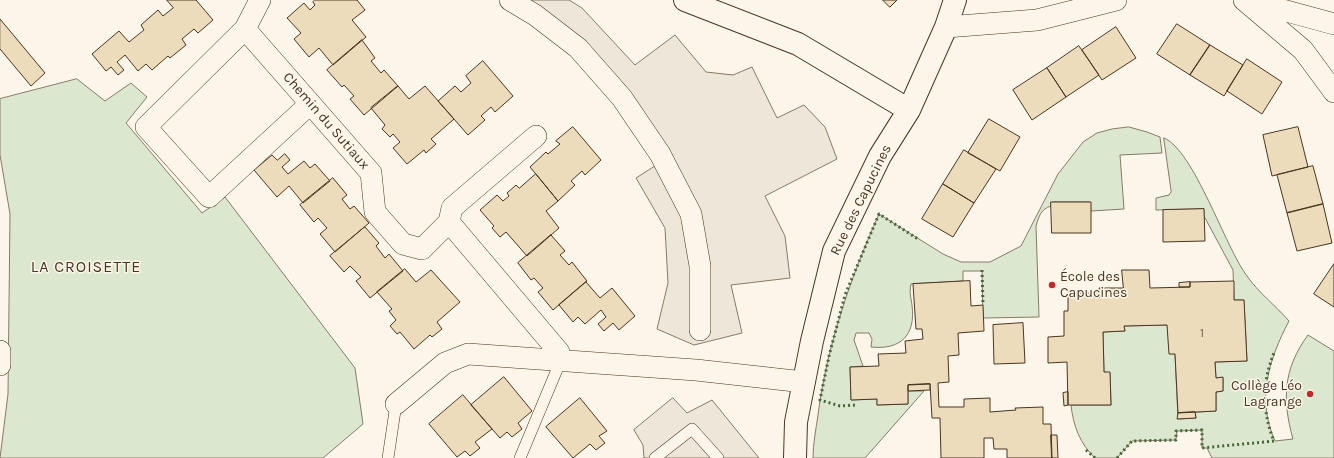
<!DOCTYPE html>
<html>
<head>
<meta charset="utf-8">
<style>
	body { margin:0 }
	canvas { display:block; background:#fbf6e9 }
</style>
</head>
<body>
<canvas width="1334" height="458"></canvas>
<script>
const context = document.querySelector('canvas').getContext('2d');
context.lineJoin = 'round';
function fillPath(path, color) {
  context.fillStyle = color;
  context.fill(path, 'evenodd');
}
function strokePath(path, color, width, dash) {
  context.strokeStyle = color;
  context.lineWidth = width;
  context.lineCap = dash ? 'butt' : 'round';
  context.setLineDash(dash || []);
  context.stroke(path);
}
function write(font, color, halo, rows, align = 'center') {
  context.font = font + ' Karla,sans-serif';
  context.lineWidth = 3;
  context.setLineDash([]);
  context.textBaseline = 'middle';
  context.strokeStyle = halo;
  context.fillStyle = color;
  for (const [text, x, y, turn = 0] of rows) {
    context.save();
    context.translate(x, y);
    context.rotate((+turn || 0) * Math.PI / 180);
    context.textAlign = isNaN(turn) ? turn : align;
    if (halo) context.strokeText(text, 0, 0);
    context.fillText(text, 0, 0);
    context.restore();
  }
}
const green = new Path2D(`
	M77,79L105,101L131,83L147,97L126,123L202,213L225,197L355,368L363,424L323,458H0L8,394L10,214L0,155V99Z
	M1129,127L1147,132L1160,137L1162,153L1120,155L1124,209L1091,211L1090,202H1052L1051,206C1041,209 1039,216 1036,226L1039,317L983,318L982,271H963V281L911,284C909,293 911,297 912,305C916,336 900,350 871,347L872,339L869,333H856L854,340L863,366L850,367L851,400L877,399V405L908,404V391H924L865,458H813C813,444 816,429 818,415C827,345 850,279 879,214L943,254L961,262H990L1021,246L1058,174L1083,142L1097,133L1112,129Z
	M1164,138C1194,150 1225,247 1247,276C1258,292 1276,306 1289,321C1269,359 1256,399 1275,441L1293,439C1282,400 1283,369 1308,335L1334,351V458H1212L1207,448H1202V430L1177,431L1176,440L1132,441L1117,458H1095C1080,444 1073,425 1071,405H1111L1110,373L1104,372L1103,332L1125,331L1124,326L1167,325L1175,354L1178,419L1196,418L1195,412L1216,411V392L1223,391V378H1216L1215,362L1247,361L1244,300H1234L1233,270L1204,216V209L1156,210V198L1169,195L1171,192Z`);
fillPath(green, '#dce7d0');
strokePath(green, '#887966', 1);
const parking = new Path2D(`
	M524,0H569L582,8L635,65L675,35L706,72L733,75L752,67L777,118L804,105L825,127L837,159L765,196L785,236L790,278L731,285L742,333L694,345L657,329L668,283L665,228L636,178L672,155Z
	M673,398L687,413L712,400L759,458H644L643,445L634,430Z`);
fillPath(parking, '#ede7d9');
strokePath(parking, '#887966', 1);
const building = new Path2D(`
	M167,0H196L213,20L198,33L194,29L182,39L186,45L170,58L168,56L152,70L146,64L138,71L125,55L117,62L124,70L118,75L111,67L106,71L92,54L119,31L129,42L144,30L141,25L158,10L163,16L173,8Z
	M315,0H357L365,10L352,20L366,37L333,65L319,48L309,57L294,39L301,33L287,18L304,3L310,10L315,5L313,2Z
	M883,0H897L890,7Z
	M0,19L45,73L31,86L0,49Z
	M1177,24L1210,45L1190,75L1157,54Z
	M1116,27L1136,58L1102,80L1082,50Z
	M362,40L375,58L371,61L381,73L384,70L398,86L364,115L350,99L354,96L344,85L342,87L327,70Z
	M1210,45L1243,65L1224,96L1190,75Z
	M1079,46L1099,75L1066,97L1047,68Z
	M1247,59L1282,82L1262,114L1227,91Z
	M483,61L513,96L495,112L491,107L481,116L485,120L468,135L438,101L455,86L461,92L471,83L466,76Z
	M1047,68L1066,97L1032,120L1013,90Z
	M398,86L409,99L425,86L454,119L431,139L436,144L426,153L424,150L407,164L393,148L400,142L393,134L390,137L382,129L385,125L371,108Z
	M989,119L1020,137L1000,171L968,153Z
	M573,127L601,160L585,175L582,171L571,181L575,185L558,201L530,167L546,152L548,154L560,144L556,141Z
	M1298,127L1308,167L1272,176L1263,135Z
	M964,150L996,169L974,203L943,184Z
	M285,154L290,160L282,167L288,174L304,161L310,168L315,164L330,181L303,203L289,186L277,197L254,170L272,155L277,160Z
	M1313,166L1323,204L1287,213L1277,175Z
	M536,174L558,201L546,211L559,228L527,256L506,232L500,237L492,228L494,226L480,210L497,195L503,201L509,196L507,193L516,185L519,188Z
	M333,178L347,195L342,199L350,209L354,206L369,223L335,252L320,234L327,228L318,218L314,222L300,205Z
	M943,184L974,203L953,237L922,219Z
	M1051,202H1091V233H1052Z
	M1323,204L1332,243L1297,251L1287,213Z
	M1204,209L1205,241L1163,242V210Z
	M365,227L379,243L376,246L385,258L389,254L403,271L370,298L356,281L361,277L350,266L344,272L330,256Z
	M551,235L565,251L560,255L569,265L572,262L587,281L553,310L538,292L543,288L534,278L531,280L518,263Z
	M1334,264V307L1314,294Z
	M405,269L416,282L431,270L460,302L437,322L442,329L432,337L430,335L414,349L400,332L397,334L390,326L396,320L389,311L392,309L377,292Z
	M1122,270H1149L1150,288L1190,287V282L1234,281V300H1244L1247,361L1215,362L1216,378L1223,377V391L1216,392V411L1178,413L1175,354H1169L1167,325L1124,326L1125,331L1103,332L1104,372H1110L1111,405H1068L1067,362L1048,363V337L1064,336V311H1068V293H1094V297H1100L1099,288H1123Z
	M970,281L971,306L983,305L984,331L958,333L959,355L948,356L949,382L938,383L939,407H964V399L990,398V412L1016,410L1015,408L1043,407V424H1051L1052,458H1007V449H994L993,438H984V458H941L940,418H932L930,384L908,385V404L877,405V399L851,400L850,367L879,366L878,354L906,353L905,341L923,339L922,329H916L913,284Z
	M586,282L600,298L612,288L635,316L619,330L613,323L604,331L598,324L606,317L601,310L585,324L578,317L573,322L559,305Z
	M1190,282V287H1179V283Z
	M1099,292L1100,297H1094V293Z
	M1023,323L1025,363L994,364L993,325Z
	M504,377L532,411L518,423L522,429L512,437L507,432L500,438L471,405Z
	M930,384V390L908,391V385Z
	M1068,392V405L1064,406L1063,393Z
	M463,395L492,429L475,442L480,448L470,456L465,451L457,457L429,424Z
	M580,398L607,431L599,436L605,443L596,450L590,444L573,458L546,427Z
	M1195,412L1196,418L1177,419L1178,413Z
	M1051,435H1057L1058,458H1052Z`);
fillPath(building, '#ecdcbc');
strokePath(building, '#4a3520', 1);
const lane = new Path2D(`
	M388,458L396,404
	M520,458L561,360
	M655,458L692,429L718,458`);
const street = new Path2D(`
	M260,0L245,29L146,127L209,197L310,104
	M510,0L535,15L578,48L622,98L660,154L691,214L700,266V330
	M1244,0L1303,50L1334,92
	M1250,1L1334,24
	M946,27L1037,20L1116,0
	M245,29L371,173L375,212L403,244L422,249L449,222L559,352L561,360
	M449,222L452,208L536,136
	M0,351V365
	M396,404L445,363L468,354L696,370L804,382`);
const secondary = new Path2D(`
	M685,0L798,44L909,110
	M795,458L796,422L812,341L834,251L880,156L909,110L946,27L955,0`);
strokePath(lane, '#4a3520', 12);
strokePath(street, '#4a3520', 22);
strokePath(secondary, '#4a3520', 24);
strokePath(lane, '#fbf6e9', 11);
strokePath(street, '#fbf6e9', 21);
strokePath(secondary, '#fbf6e9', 22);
strokePath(new Path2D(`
	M982,270L983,305
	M855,405L840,406L820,400L829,356L845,295L879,214L918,239
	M1086,450L1095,458
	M1117,458L1132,441L1176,440V431L1202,430V448L1274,441C1262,412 1262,382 1274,353`), '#436837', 3, [2, 3]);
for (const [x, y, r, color] of [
	[1052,285,4,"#c62828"],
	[1310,394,4,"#c62828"]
]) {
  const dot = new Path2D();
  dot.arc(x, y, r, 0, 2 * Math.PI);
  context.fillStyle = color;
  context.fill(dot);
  strokePath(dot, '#fbf6e9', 1.5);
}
write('12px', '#725f47', null, [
	["1",1202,334]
]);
write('14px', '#4a3520', '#fbf6e9', [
	["Chemin du Sutiaux",326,121,49],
	["Rue des Capucines",861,200,-64]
]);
write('14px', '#4a3520', '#fbf6e9', [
	["École des",1060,277],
	["Capucines",1060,293],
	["Collège Léo",1302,386,"right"],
	["Lagrange",1302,402,"right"]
], 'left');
context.letterSpacing = '1px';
write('16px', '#4a3520', '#fbf6e9', [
	["LA CROISETTE",86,267]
]);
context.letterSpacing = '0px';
</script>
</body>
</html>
